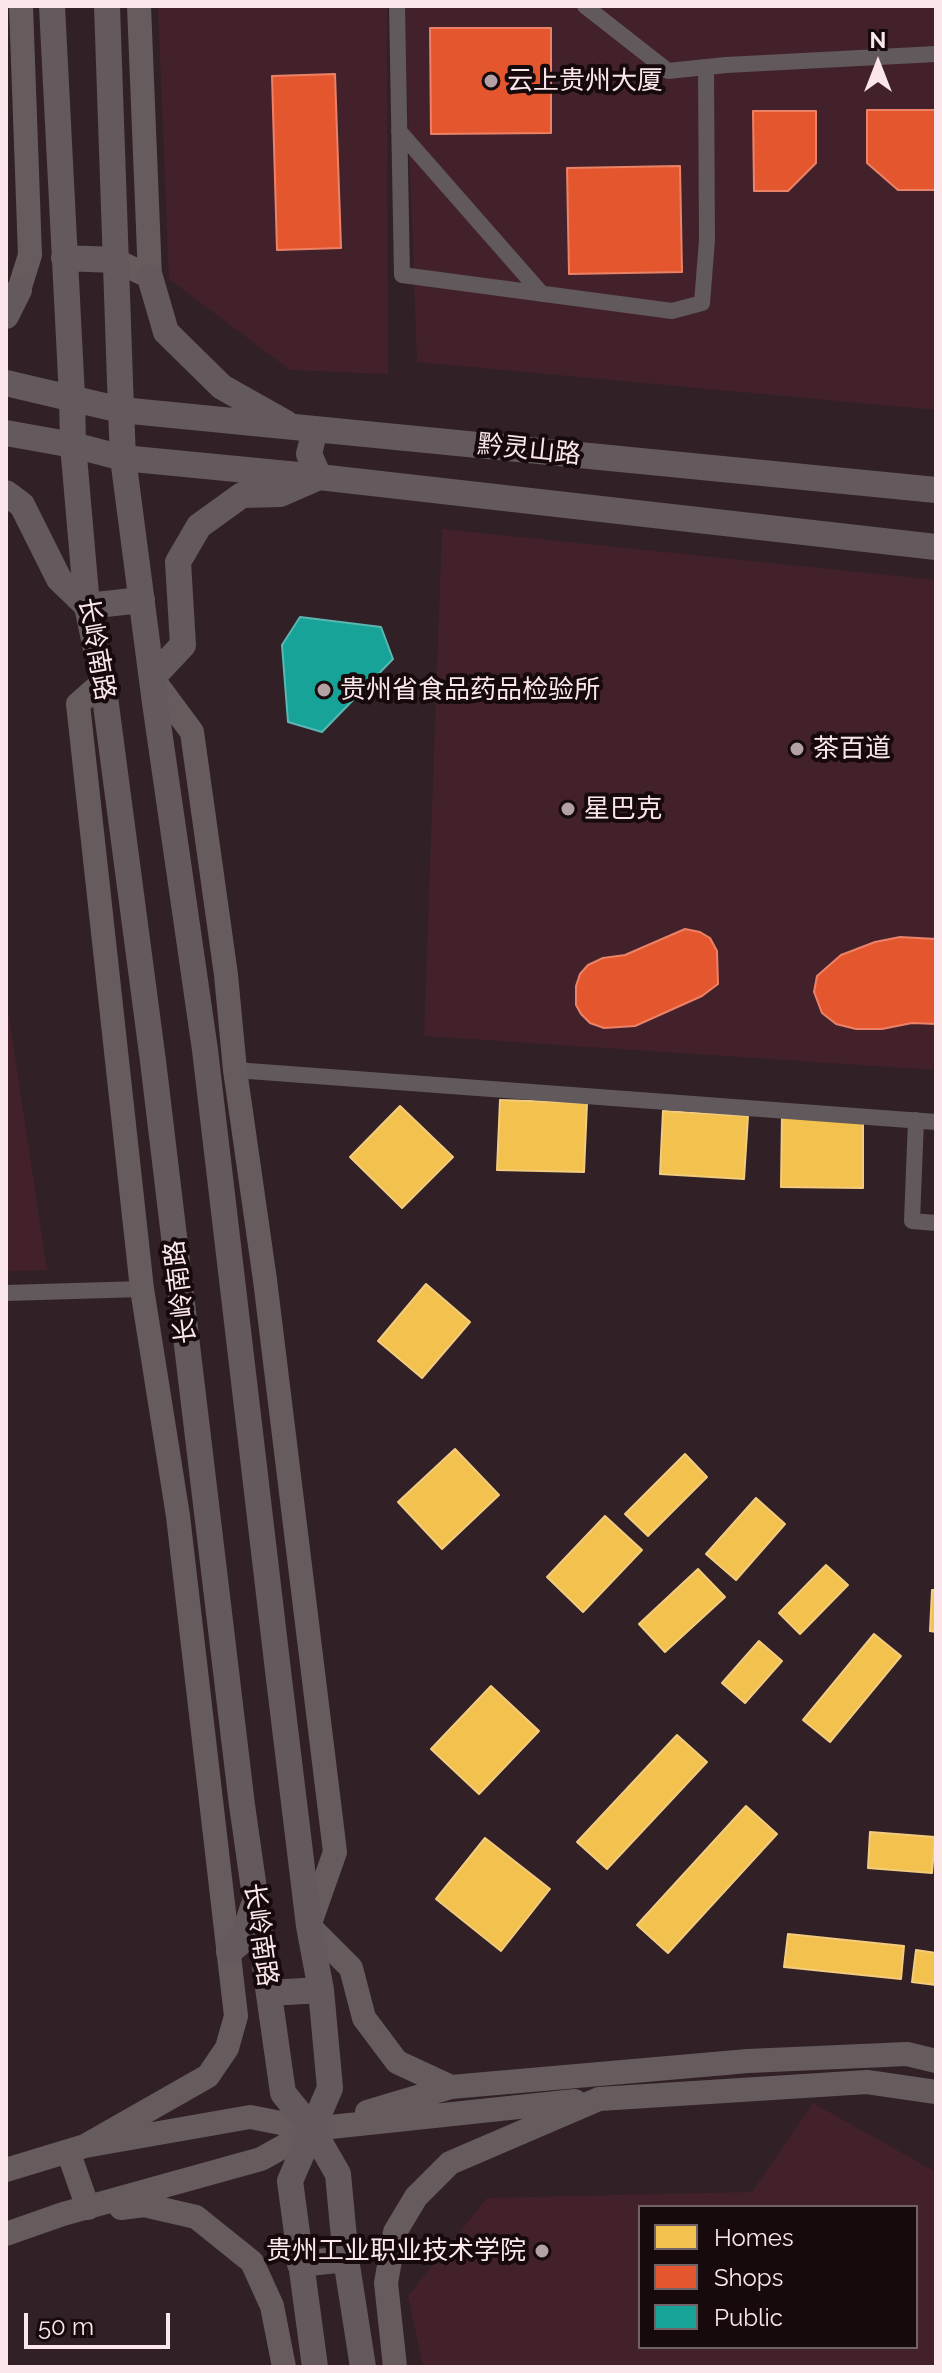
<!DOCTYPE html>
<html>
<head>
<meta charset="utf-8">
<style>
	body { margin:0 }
	#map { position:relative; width:942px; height:2373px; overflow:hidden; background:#312126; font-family:Raleway,sans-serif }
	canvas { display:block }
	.frame { position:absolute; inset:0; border:8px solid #fae6eb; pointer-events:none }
	.legend { position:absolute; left:638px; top:2205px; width:280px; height:144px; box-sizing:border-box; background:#160a0d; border:2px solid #716266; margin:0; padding:10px 14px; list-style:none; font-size:24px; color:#fae6eb }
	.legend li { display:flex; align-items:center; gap:16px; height:40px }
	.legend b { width:40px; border:2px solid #716266 }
	.north { position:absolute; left:838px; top:24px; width:80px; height:80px; -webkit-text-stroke:6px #160a0d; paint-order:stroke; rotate:0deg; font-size:22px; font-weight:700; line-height:32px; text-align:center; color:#fae6eb }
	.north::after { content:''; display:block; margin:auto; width:28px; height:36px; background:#fae6eb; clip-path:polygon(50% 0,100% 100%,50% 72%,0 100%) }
	.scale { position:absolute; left:24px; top:2313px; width:146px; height:36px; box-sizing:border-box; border:4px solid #fae6eb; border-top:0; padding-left:10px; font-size:24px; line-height:28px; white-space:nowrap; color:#fae6eb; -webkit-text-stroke:6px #160a0d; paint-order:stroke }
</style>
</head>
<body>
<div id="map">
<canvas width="942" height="2373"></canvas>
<div class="frame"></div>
<ul class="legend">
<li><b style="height:22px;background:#f2c14e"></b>Homes</li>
<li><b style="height:22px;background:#e4572e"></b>Shops</li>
<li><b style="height:22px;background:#17a398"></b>Public</li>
</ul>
<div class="north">N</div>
<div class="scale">50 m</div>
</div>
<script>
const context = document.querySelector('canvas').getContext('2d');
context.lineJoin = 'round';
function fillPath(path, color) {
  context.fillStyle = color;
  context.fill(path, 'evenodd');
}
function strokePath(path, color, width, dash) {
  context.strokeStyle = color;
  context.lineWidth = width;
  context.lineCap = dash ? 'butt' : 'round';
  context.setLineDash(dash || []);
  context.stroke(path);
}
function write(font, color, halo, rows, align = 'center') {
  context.font = font + ' Raleway,"Noto Sans SC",sans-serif';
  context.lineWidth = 8;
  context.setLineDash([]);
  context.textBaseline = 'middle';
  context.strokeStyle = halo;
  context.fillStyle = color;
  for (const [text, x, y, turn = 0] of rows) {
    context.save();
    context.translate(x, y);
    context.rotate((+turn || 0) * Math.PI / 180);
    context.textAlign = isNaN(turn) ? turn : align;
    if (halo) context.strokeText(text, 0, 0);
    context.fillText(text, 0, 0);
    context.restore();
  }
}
fillPath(new Path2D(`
	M158,6H387L388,374L290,370L169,279Z
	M404,6H936V410L417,362Z
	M442,529L936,580V1070L424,1036Z
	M6,997L47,1270L6,1271Z
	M813,2103L936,2172V2367H423L408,2296L487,2198L752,2192ZM916,2207V2347H640V2207Z`), '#42212b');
const homes = new Path2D(`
	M500,1100L587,1103L584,1172L497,1170Z
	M400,1106L453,1157L402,1208L350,1157Z
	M663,1111L748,1116L744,1179L660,1174Z
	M782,1114H863V1188L781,1187Z
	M426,1284L470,1322L422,1378L378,1341Z
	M455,1449L499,1495L442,1549L398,1502Z
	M685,1454L707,1477L648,1536L625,1514Z
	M756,1498L785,1524L736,1580L706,1554Z
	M605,1516L642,1550L583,1612L547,1577Z
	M826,1565L848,1585L800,1634L779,1613Z
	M698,1569L725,1597L665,1652L639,1624Z
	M932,1590H936V1632L930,1631Z
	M874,1634L901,1656L830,1742L803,1720Z
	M759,1641L782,1661L745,1703L722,1683Z
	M491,1686L539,1731L479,1794L431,1749Z
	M677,1735L707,1762L607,1869L577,1842Z
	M746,1806L777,1834L668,1953L637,1925Z
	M870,1832L935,1837L932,1873L868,1868Z
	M485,1838L550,1889L501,1951L436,1899Z
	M788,1934L904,1946L901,1979L784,1967Z
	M916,1950L936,1953V1985L912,1982Z`);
fillPath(homes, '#f2c14e');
strokePath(homes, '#f4cc7d', 2);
const shops = new Path2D(`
	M430,28H551V133L431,134Z
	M335,74L341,248L277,250L272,76Z
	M867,110H935V190H898L867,163Z
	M753,111H816V163L788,191H754Z
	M680,166L682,272L569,274L567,168Z
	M685,929L700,932L710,938L717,951L718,984L702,996L635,1026L604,1028L590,1023L581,1014L576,1005V986L580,974L588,965L603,958L625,955Z
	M900,937L936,939V1024L912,1023L882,1029H856L836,1024L822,1013L814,992L817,976L841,955L875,942Z`);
fillPath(shops, '#e4572e');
strokePath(shops, '#eb8267', 2);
const public = new Path2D(`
	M300,617L381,627L393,659L322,732L288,722L282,645Z`);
fillPath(public, '#17a398');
strokePath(public, '#5bb7b1', 2);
strokePath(new Path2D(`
	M397,6L402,275L672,311L702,303L707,240L706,67
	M585,6L668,71L726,65L936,54
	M399,131L542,294
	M235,1070L936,1122
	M916,1120L912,1221L936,1223
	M6,1293L142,1289`), '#61595c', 16);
strokePath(new Path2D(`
	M115,260L150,277L139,6
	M19,290L30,255L21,6
	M152,678L192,732L226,975L235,1070L265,1280L335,1852L309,1926L351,1968L364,2018L397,2062L451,2087L748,2061L907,2054L936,2061
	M367,2112L451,2087
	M85,2146L208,2076L227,2048L236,2016L178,1516L142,1289L78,704L103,682
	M68,2151L88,2208
	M6,2170L85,2146L250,2117L312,2129L575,2101
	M121,2208L144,2205L196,2217L252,2262L272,2306L284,2367
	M6,2234L63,2214L261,2159L320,2126
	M395,2367L386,2283L395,2232L416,2197L450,2163L599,2099L867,2082L936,2092`), '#665c5e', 24);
strokePath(new Path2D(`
	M107,6L121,410L936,490
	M64,258L115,260
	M150,277L166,332L222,387L286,423
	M6,316L19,290
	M6,383L121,410L123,458L73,445L72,397L52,6
	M6,433L73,445L87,606L103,682L153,1061L242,1805L283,2093L312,2129L338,2174L346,2259L363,2367
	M6,493L22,505L59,579L87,606
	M87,606L142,600
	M152,678L183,645L178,562L199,526L242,495L280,494L319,477L309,454L315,429
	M229,1952L242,1941L253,1907
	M269,1993L321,1990
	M300,2264L346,2259
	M315,2367L290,2181L330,2088L321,1990L309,1926L279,1679L205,1050L155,703L123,458L319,477L936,547`), '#64595d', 26);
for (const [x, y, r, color] of [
	[491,81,8,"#b4a1a6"],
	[324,690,8,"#b4a1a6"],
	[797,749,8,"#b4a1a6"],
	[568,809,8,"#b4a1a6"],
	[542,2251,8,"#b4a1a6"]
]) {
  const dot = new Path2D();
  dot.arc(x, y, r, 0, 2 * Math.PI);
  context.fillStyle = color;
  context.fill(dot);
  strokePath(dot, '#160a0d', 3);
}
write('26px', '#fae6eb', '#160a0d', [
	["云上贵州大厦",507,81],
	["贵州省食品药品检验所",340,690],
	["茶百道",813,749],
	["星巴克",584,809],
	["贵州工业职业技术学院",526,2251,"right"]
], 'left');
write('26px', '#fae6eb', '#160a0d', [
	["黔灵山路",529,450,6],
	["长岭南路",96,649,80],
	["长岭南路",181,1292,-97],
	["长岭南路",260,1935,82]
]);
</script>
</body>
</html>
